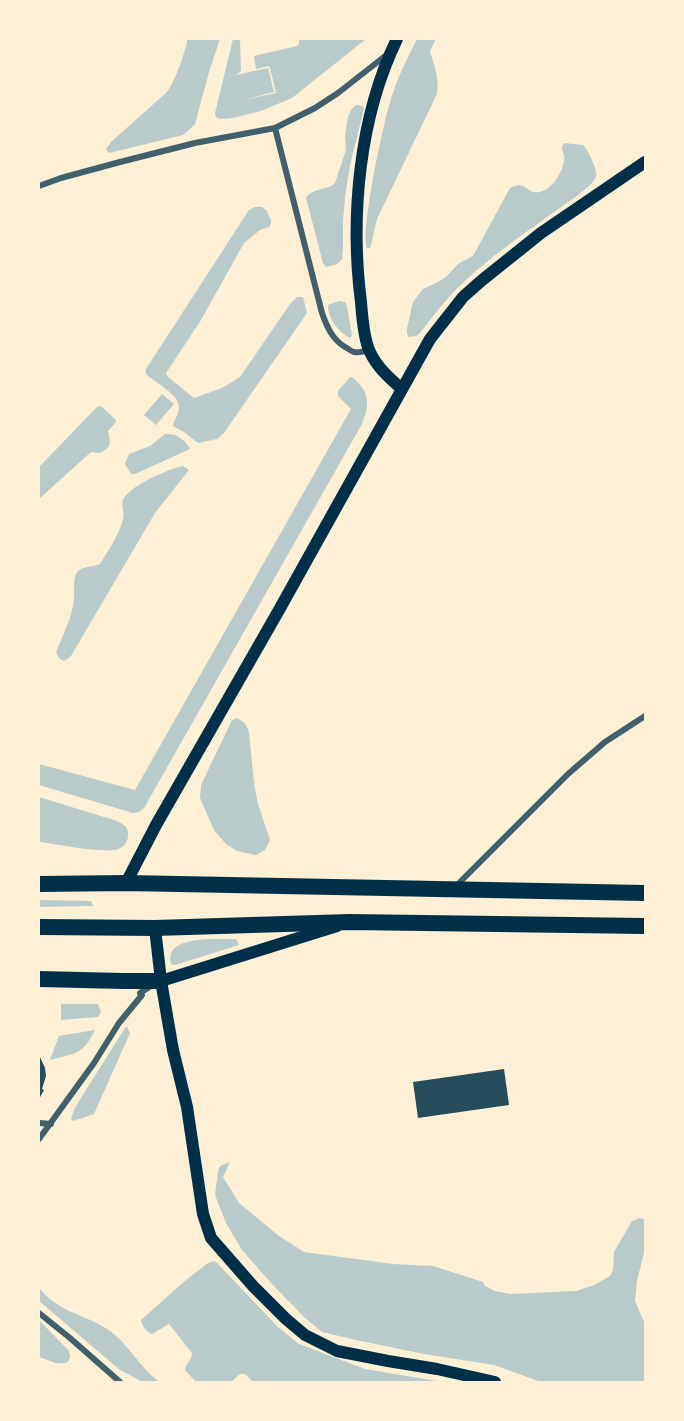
<!DOCTYPE html>
<html>
<head>
<meta charset="utf-8">
<style>
	body { margin:0 }
	#map { position:relative; width:684px; height:1421px; overflow:hidden; background:#fdf0d5; font-family:Raleway,sans-serif }
	canvas { display:block }
	.frame { position:absolute; inset:0; border:40px solid #fdf0d5; pointer-events:none }
</style>
</head>
<body>
<div id="map">
<canvas width="684" height="1421"></canvas>
<div class="frame"></div>
</div>
<script>
const context = document.querySelector('canvas').getContext('2d');
context.lineJoin = 'round';
function fillPath(path, color) {
  context.fillStyle = color;
  context.fill(path, 'evenodd');
}
function strokePath(path, color, width, dash) {
  context.strokeStyle = color;
  context.lineWidth = width;
  context.lineCap = dash ? 'butt' : 'round';
  context.setLineDash(dash || []);
  context.stroke(path);
}
fillPath(new Path2D(`
	M187,39H220L209,72L195,124L190,129L183,135L109,153L106,149L111,142L167,92C177,77 182,60 187,43Z
	M233,39H240L241,70L240,72L236,75L268,68L274,92L243,100L276,93L270,68L269,66L256,69L254,56L297,46L299,44V39H366L292,98L261,111L233,118L219,119L216,117L215,113Z
	M417,39H436L430,51C435,69 439,75 437,94L377,219L371,245L370,248H367C360,231 385,112 394,90C400,72 409,56 417,39Z
	M356,105L363,106L364,109L350,165L345,197L343,221V249L342,259L337,264L326,267L323,263L306,198C313,187 327,191 335,183L346,150L345,135L348,117L351,110Z
	M564,143L583,145L585,147C589,153 598,171 596,177C592,188 560,207 550,215C521,236 490,257 464,282C447,297 433,317 419,334L416,336L409,337L407,334V328L413,302L423,289L436,283L446,277L458,264L473,256L510,188C526,179 527,195 539,192C552,190 562,173 564,161C566,153 559,151 564,143Z
	M255,207H262L266,210L271,220V224L269,227L260,230L244,243L201,320L168,370L166,373L168,377L194,398L222,388L240,377L290,304L297,297H303L307,313L224,433L217,439L198,443L184,432L173,426C174,420 179,414 179,407C179,395 157,383 148,376L146,374V369L249,210Z
	M339,301L345,302L347,306L352,336L350,338C338,332 328,318 328,305Z
	M350,377H352C370,392 370,403 362,424L144,808L139,812L133,813L39,785V764L135,790L351,409L338,396V391Z
	M162,394L174,404L156,425L144,415Z
	M101,406L115,419L116,422L108,431C110,443 113,446 100,453L91,452L39,499V467L97,407Z
	M165,434C176,433 185,439 190,449L135,474H131L125,464L129,454L150,446Z
	M183,466L189,470L155,513L71,656C63,664 60,661 56,652C63,635 72,618 74,599C75,591 72,578 78,571C83,566 94,567 100,564C109,549 119,535 123,519C125,513 121,506 123,500C129,486 168,469 183,466Z
	M237,718L245,723L249,732L254,783L258,804L270,840L265,850L256,855L237,851L226,844L214,830L200,798L201,785L232,720Z
	M39,797L117,821C119,822 124,825 125,826C132,834 127,846 118,849C102,854 58,844 39,842Z
	M39,900L91,901L93,906L39,907Z
	M236,939L239,945L175,965L171,964C163,934 219,940 236,939Z
	M61,1004H98L101,1012L98,1017L61,1020Z
	M127,1027L130,1033L94,1114L73,1121L71,1119L74,1110L79,1101L125,1028Z
	M95,1030C82,1056 75,1053 50,1060L59,1036Z
	M230,1162L223,1177L239,1203L279,1236L304,1252L393,1264L433,1266L483,1282L485,1286L495,1291L511,1294L576,1291L594,1285L610,1276L613,1270L614,1252L632,1221L640,1218L644,1219L645,1249L637,1281L635,1301L645,1324V1382H541L494,1365L424,1354L356,1340L322,1332L305,1318L271,1283L242,1250L226,1223L215,1195L218,1171L220,1166Z
	M214,1261L217,1263L277,1326L299,1344L365,1369L443,1382H253L245,1374H240L231,1382H196L185,1370C186,1363 192,1360 192,1353L169,1324L152,1334C146,1332 142,1326 141,1320L186,1280L208,1263Z
	M39,1287C55,1311 84,1314 107,1329C128,1342 139,1368 160,1382H143L120,1370L39,1301Z
	M39,1320L69,1351L70,1357L68,1362C58,1366 49,1360 39,1357Z`), '#b9caca');
fillPath(new Path2D(`
	M39,1055L45,1068L46,1076L42,1089L44,1090L39,1099Z
	M504,1069L509,1105L418,1118L413,1082Z`), '#264d5e');
strokePath(new Path2D(`
	M275,128L322,313C327,327 332,339 345,347C346,347 352,352 354,352C358,353 365,351 369,350
	M39,186L61,178L120,162L195,143L275,128L315,108L338,93L389,53
	M457,885L568,774L605,742L645,716
	M39,1123L51,1124
	M39,1139L94,1063L119,1023L142,995L140,993L151,986
	M39,1313L70,1338L120,1382`), '#3f606c', 6);
strokePath(new Path2D(`
	M397,39C359,117 350,217 361,302C362,316 364,340 370,352C377,367 389,378 402,389
	M126,883L156,825L279,610L430,339L463,297L481,281L541,233L645,162
	M155,928L161,981L173,1050L187,1107L203,1214L211,1238L253,1286L286,1319L305,1335L337,1351L388,1361L437,1369L495,1382
	M161,981L337,926`), '#003049', 12);
strokePath(new Path2D(`
	M39,884L126,883L645,893
	M39,927L155,928L349,922L645,926
	M39,979L123,981H161`), '#003049', 16);
</script>
</body>
</html>
